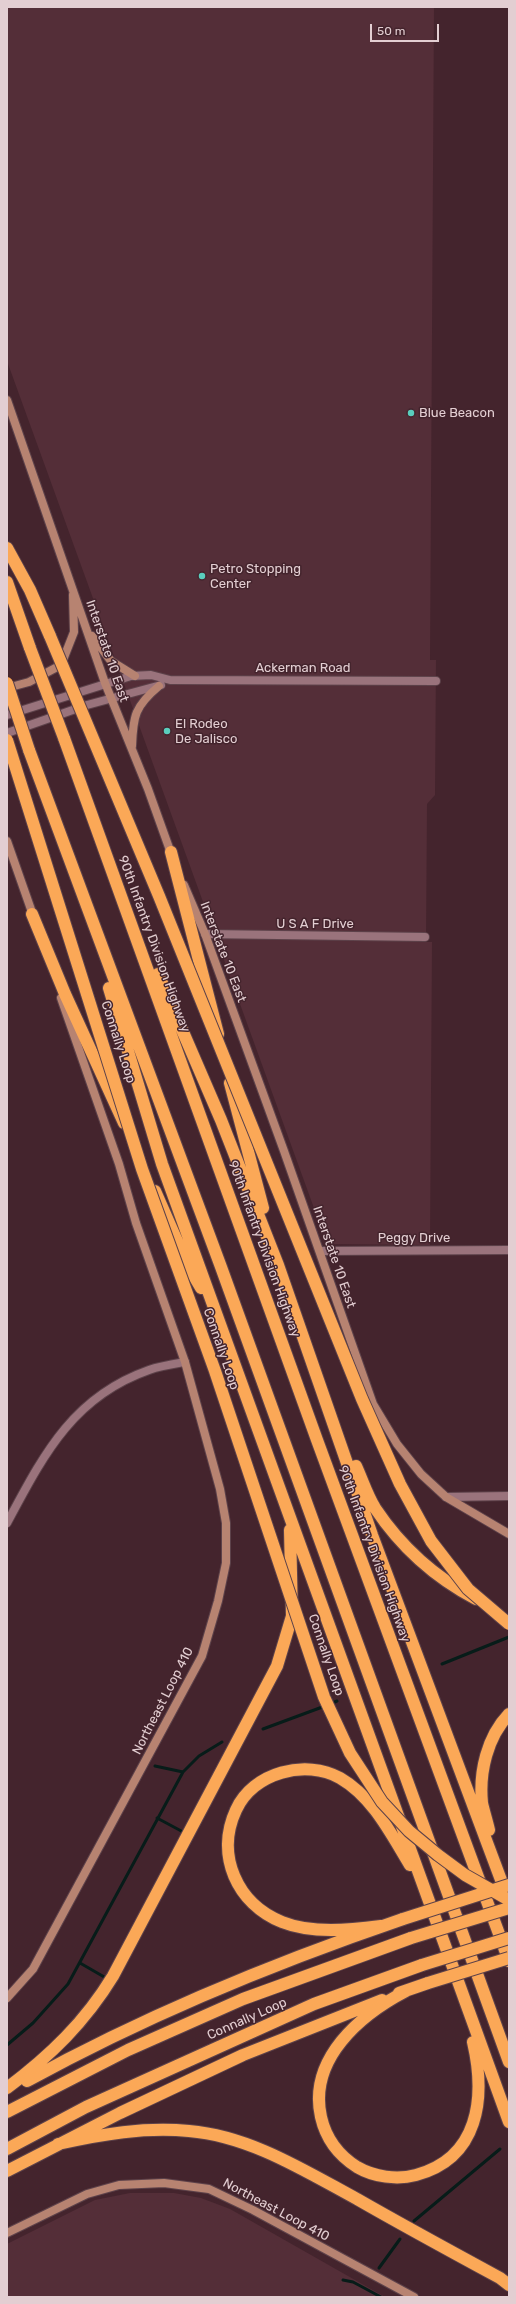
<!DOCTYPE html>
<html>
<head>
<meta charset="utf-8">
<style>
	body { margin:0 }
	#map { position:relative; width:516px; height:2304px; overflow:hidden; background:#44242d; font-family:Rubik,sans-serif }
	canvas { display:block }
	.frame { position:absolute; inset:0; border:8px solid #e3ced2; pointer-events:none }
	.scale { position:absolute; left:370px; top:24px; width:69px; height:18px; box-sizing:border-box; border:2px solid #e3ced2; border-top:0; padding-left:5px; font-size:12px; line-height:14px; white-space:nowrap; color:#e3ced2; -webkit-text-stroke:3px #44242d; paint-order:stroke }
</style>
</head>
<body>
<div id="map">
<canvas width="516" height="2304"></canvas>
<div class="frame"></div>
<div class="scale">50 m</div>
</div>
<script>
const context = document.querySelector('canvas').getContext('2d');
context.lineJoin = 'round';
function fillPath(path, color) {
  context.fillStyle = color;
  context.fill(path, 'evenodd');
}
function strokePath(path, color, width, dash) {
  context.strokeStyle = color;
  context.lineWidth = width;
  context.lineCap = dash ? 'butt' : 'round';
  context.setLineDash(dash || []);
  context.stroke(path);
}
function write(font, color, halo, rows, align = 'center') {
  context.font = font + ' Rubik,sans-serif';
  context.lineWidth = 3;
  context.setLineDash([]);
  context.textBaseline = 'middle';
  context.strokeStyle = halo;
  context.fillStyle = color;
  for (const [text, x, y, turn = 0] of rows) {
    context.save();
    context.translate(x, y);
    context.rotate((+turn || 0) * Math.PI / 180);
    context.textAlign = isNaN(turn) ? turn : align;
    if (halo) context.strokeText(text, 0, 0);
    context.fillText(text, 0, 0);
    context.restore();
  }
}
fillPath(new Path2D(`
	M7,7H434L430,660H436L435,795L427,804L426,942H432L430,1245L327,1244L7,361Z
	M130,2193H174L201,2198L230,2209L385,2297H7V2244L95,2200Z`), '#542e38');
strokePath(new Path2D(`
	M442,1664L509,1637
	M330,1704L337,1701
	M263,1729L325,1706
	M155,1766L183,1772
	M157,1818L185,1833
	M80,1963L106,1978
	M7,2045L33,2023L68,1984L183,1772L199,1756L222,1742
	M414,2221L500,2149
	M379,2268L400,2239
	M343,2280L353,2282L381,2297`), '#071c19', 3);
const minor = new Path2D(`
	M205,934L425,937
	M320,1251L509,1250
	M446,1497L509,1496
	M7,1523C43,1456 72,1397 149,1370C160,1366 173,1364 185,1362`);
const tertiary = new Path2D(`
	M7,715L131,676L151,675L170,680L436,681
	M7,733L87,705L161,685`);
const secondary = new Path2D(`
	M7,400L105,683L148,789L172,856
	M92,636L111,661L135,676
	M7,688L29,682L61,665L74,632L73,595
	M132,746C133,716 135,706 159,686
	M7,841L34,918
	M184,885L205,934L284,1151L373,1404L397,1444L421,1474L446,1497L509,1534
	M7,1998L33,1969L202,1656L218,1601L226,1563V1523L220,1489L185,1362L136,1223L119,1164L61,998
	M7,2233L87,2194L119,2185L164,2183L209,2189L253,2210L414,2297`);
const motorway = new Path2D(`
	M7,548L30,590L50,636
	M7,582L30,648
	M64,738L317,1440L509,1961
	M29,750L221,1267L509,2062
	M171,852L218,1034
	M32,914L65,994L124,1123
	M158,974L221,1120L278,1265L372,1535L507,1896
	M109,988L162,1164L509,2122
	M230,1083L263,1208
	M155,1191L188,1266L201,1288
	M356,1466C362,1479 367,1495 375,1508C401,1547 434,1577 476,1599
	M489,1830C487,1821 484,1812 482,1803C479,1772 487,1737 509,1714
	M381,1926C350,1930 312,1934 282,1922C237,1904 215,1855 236,1810C253,1772 306,1759 340,1778C373,1797 391,1834 410,1865
	M406,1991C360,2015 308,2059 321,2117C326,2139 338,2155 357,2167C374,2177 397,2180 416,2175C479,2158 486,2098 473,2042
	M399,1993L428,1983
	M27,2081C147,2015 274,1963 403,1919
	M7,2088C50,2056 85,2022 113,1976L277,1666L292,1616L290,1530
	M7,2112L128,2050L243,1999L411,1938
	M58,2144C102,2134 144,2127 189,2131C250,2136 305,2171 357,2199C404,2226 452,2252 500,2278L509,2285
	M7,2149L86,2107L314,2004L422,1965
	M7,2171L120,2113L243,2055L382,2000`);
strokePath(minor, '#5d424a', 10);
strokePath(tertiary, '#5d424a', 10);
strokePath(secondary, '#5d424a', 10);
strokePath(motorway, '#5d424a', 14);
strokePath(minor, '#9a737c', 8);
strokePath(tertiary, '#9a737c', 8);
strokePath(secondary, '#b78371', 8);
strokePath(motorway, '#fba857', 12);
const motorwayBridge = new Path2D(`
	M50,636L159,896L362,1399L400,1484L431,1541L468,1589L509,1624
	M30,648L64,738
	M7,683L29,750
	M7,740L142,1169L215,1371L324,1697L350,1753L382,1802L409,1831L438,1855L465,1875L509,1900
	M403,1919L509,1885
	M411,1938L509,1908
	M422,1965L509,1938
	M428,1983L509,1958`);
strokePath(motorwayBridge, '#5d424a', 14, []);
strokePath(motorwayBridge, '#fba857', 12);
for (const [x, y, r, color] of [
	[411,413,4,"#5acebd"],
	[202,576,4,"#5acebd"],
	[167,731,4,"#5acebd"]
]) {
  const dot = new Path2D();
  dot.arc(x, y, r, 0, 2 * Math.PI);
  context.fillStyle = color;
  context.fill(dot);
  strokePath(dot, '#44242d', 1.5);
}
write('13px', '#e3ced2', '#44242d', [
	["Blue Beacon",419,413],
	["Petro Stopping",210,569],
	["Center",210,584],
	["El Rodeo",175,724],
	["De Jalisco",175,739]
], 'left');
write('13px', '#e3ced2', '#44242d', [
	["Interstate 10 East",107,651,71],
	["Ackerman Road",303,668],
	["U S A F Drive",315,924],
	["90th Infantry Division Highway",154,944,70],
	["Interstate 10 East",223,952,69],
	["Connally Loop",118,1042,72],
	["Peggy Drive",414,1238],
	["90th Infantry Division Highway",264,1249,70],
	["Interstate 10 East",334,1257,71],
	["Connally Loop",221,1349,71],
	["90th Infantry Division Highway",374,1554,70],
	["Connally Loop",326,1655,71],
	["Northeast Loop 410",163,1701,-63],
	["Connally Loop",247,2019,-24],
	["Northeast Loop 410",276,2210,28]
]);
</script>
</body>
</html>
